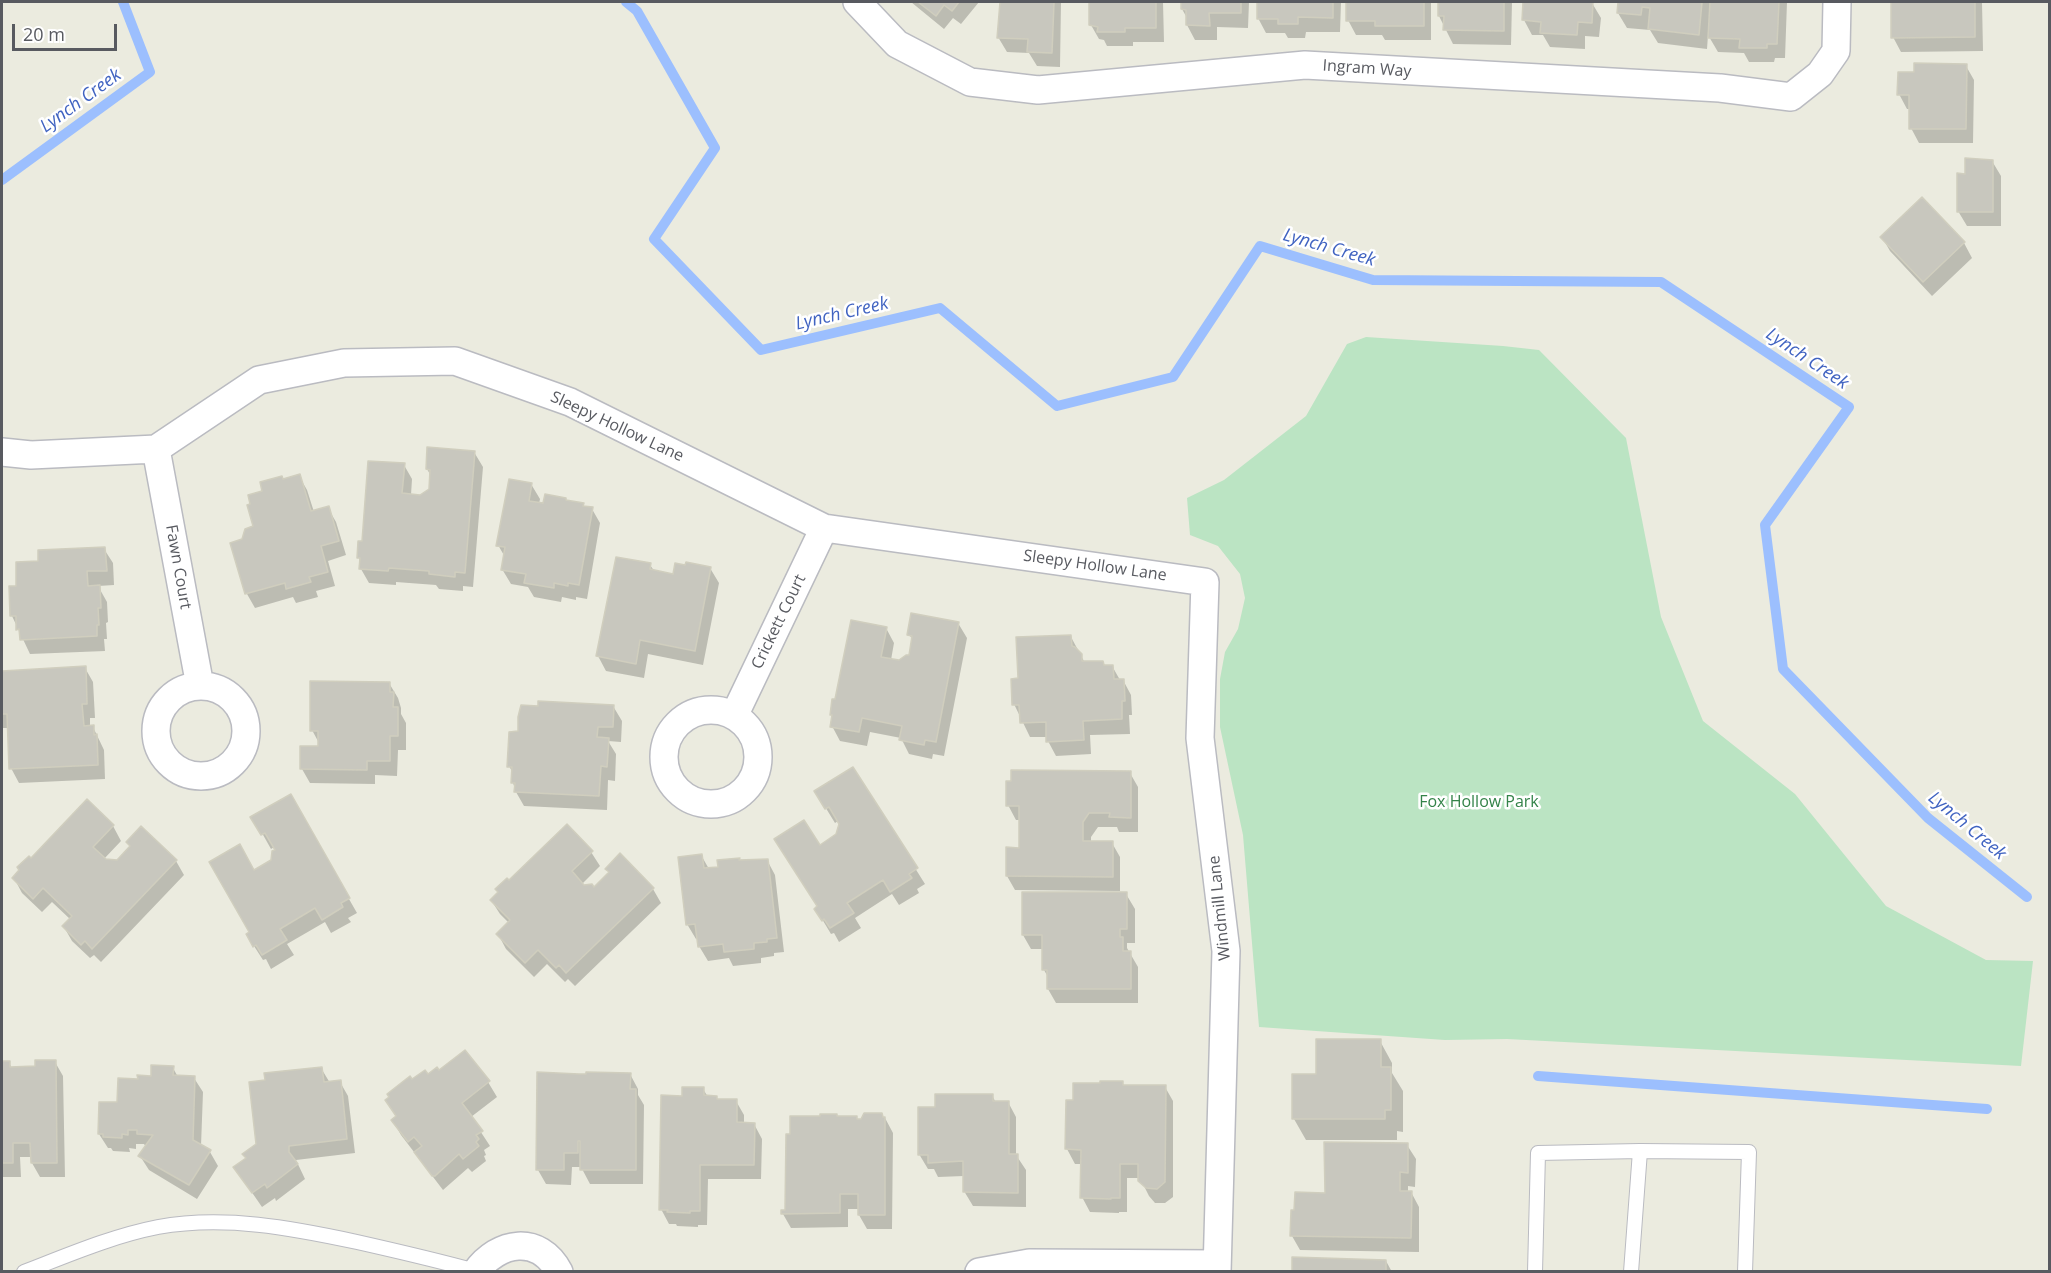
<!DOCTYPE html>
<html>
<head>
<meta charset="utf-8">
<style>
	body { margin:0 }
	#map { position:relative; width:2051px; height:1273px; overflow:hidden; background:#ebebdf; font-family:"Open Sans",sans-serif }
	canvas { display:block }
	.frame { position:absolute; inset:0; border:3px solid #585a60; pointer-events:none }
	.scale { position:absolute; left:12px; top:24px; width:105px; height:27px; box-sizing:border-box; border:3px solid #585a60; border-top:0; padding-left:8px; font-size:18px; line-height:21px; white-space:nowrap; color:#585a60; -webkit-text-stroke:4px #fff; paint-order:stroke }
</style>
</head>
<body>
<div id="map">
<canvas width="2051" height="1273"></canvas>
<div class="frame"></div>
<div class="scale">20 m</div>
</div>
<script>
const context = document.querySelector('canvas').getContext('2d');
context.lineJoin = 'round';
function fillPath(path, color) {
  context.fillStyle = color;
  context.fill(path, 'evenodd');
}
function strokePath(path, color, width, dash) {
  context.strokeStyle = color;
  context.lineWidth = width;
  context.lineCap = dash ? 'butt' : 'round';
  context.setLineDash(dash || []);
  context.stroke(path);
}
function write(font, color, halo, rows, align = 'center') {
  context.font = font + ' "Open Sans",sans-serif';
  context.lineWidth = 5;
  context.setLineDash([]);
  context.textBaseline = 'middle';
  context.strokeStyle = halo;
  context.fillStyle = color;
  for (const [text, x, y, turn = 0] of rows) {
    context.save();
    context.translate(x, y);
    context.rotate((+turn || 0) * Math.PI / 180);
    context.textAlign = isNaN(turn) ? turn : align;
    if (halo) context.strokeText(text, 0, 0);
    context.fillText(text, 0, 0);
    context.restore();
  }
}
fillPath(new Path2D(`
	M1366,337L1503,346L1539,350L1626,438L1661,617L1703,721L1795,794L1886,906L1986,960L2033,961L2021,1066L1507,1039L1445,1040L1259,1027L1243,835L1220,727V679L1225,652L1238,629L1245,598L1240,574L1218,546L1190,535L1187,498L1224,480L1306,416L1347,344Z`), '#bbe4c3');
fillPath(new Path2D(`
	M911,2H979L961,24L953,18L944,29Z
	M1001,2H1061L1060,67L1037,66L1029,53L1007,52L998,37Z
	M1091,2H1163L1164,42H1133V46H1107L1104,40L1099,39L1091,25Z
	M1182,2H1249L1248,28L1217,27V40H1195L1187,25V18L1182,9Z
	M1258,2H1341L1340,32H1306L1305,38H1288L1285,33H1266L1258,18Z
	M1348,2H1431V40H1385L1382,35H1356L1348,20Z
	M1439,2H1512L1511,45L1453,44L1439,16Z
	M1525,2L1592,3L1601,18L1599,37L1585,36V49L1550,47L1543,35H1532L1524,20Z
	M1619,2H1787L1785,58H1775L1774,62H1749L1744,53L1718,52L1708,35L1707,49L1658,43L1650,30L1627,28L1618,13Z
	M1893,2H1982L1983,51L1901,52L1893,37Z
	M1966,66L1974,80L1973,143H1919L1911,128V109H1907L1899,94L1915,73Z
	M1992,161L2001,176V226H1967L1958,211L1967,175Z
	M1922,199L1964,243L1972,258L1932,296L1890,251L1882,237Z
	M474,452L483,467L473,587L463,586V591L439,589L436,585L396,582V585L369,583L361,569V562L358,557L363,543L404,465L412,479L411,495L421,496L430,489L431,476L427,469Z
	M299,476L307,490L314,512L328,508L336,522L346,555L328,561L335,586L316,591L318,597L296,603L293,597L255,608L247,594L232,544L243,540L254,527L264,492L283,480Z
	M531,484L540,499L539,504L566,502L583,504L585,507L592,509L600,523L587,599L576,597V600L562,597L561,602L534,597L528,587L511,584L502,569L505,557L498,545Z
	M104,549L113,563L114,585L98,586L107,602L108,622L106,623L107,639H104L105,651L30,654L12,616L18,588L40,563Z
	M650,565L655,572L675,575L710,568L719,583L703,665L648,654L644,678L606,671L598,656Z
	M958,623L967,638L944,756L933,754L932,759L909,754L901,738L870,732L867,746L840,741L832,726L833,718L831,714L837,700L886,628L894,643L891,660L899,662L910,657L913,641L909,634Z
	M1071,637L1085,663L1103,662L1105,666H1112L1120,680H1123L1131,695L1132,715H1129L1130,734L1090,735L1091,754L1056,756L1048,741V737H1030L1014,704L1019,680Z
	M85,668L93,682L95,718H90V727H93L104,750L105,779L19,783L11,768L9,728H2V672Z
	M389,683L398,698L401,708V714L406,723V750H398L397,776L375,775V784L310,783L302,769L319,748V743L312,730Z
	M613,706L622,721L621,742L608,741L616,754L615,781L608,780L607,810L524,806L516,792L513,783V773L509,766Z
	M853,769L925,884L917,889L919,893L899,905L892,894L855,918L861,928L839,942L834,933L831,934L816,909L819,907V847L837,835L841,825L838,821L835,823L816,792Z
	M1130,773L1138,787V832H1119L1117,827H1098L1091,837V843H1112L1120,857V891L1015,890L1007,876L1020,849V820H1016L1008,805Z
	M290,796L357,913L348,918L351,922L331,933L325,922L287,944L294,955L271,969L266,959L263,960L254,946L251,933L254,872L272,861L277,851L274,847L271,849L253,817Z
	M87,801L113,826L121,841L103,860L176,861L184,875L101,962L94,955L90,958L72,941L64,927L71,920L52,902L42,912L22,893L14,878Z
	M591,852L600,866L582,884L584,886L594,889L609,873L607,869L653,889L661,903L575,986L568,979L565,982L547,964L534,977L506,949L498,934L509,923L500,914L491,900L509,882Z
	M701,855L709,869L719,868L739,859L740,862L767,860L775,875L784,952L774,953V956L761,958V963L733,966L729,958L708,961L699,946L698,938L696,939L687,924Z
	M1126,894L1135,909V943H1127V948L1138,967V1003H1056L1048,989V977L1044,970V949H1031L1023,935Z
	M1380,1041L1392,1063V1073L1403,1091V1132L1397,1131V1140H1306L1294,1119Z
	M55,1062L63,1076L65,1177H40L32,1163V1157H20L21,1177H2V1063H9L12,1068H37Z
	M173,1068L178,1077L194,1078L203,1092L201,1146L210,1152L218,1166L197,1199L149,1170L140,1156L146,1147L144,1144H136V1149L129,1148L130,1152L113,1151L111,1148H108L99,1134L119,1103L139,1080L152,1078Z
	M321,1068L330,1083L340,1082L348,1096L355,1153L296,1160L305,1179L276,1201L275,1198L262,1207L235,1168L247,1159L257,1144L267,1081Z
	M439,1072L488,1082L497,1097L471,1117L490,1146L484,1150L486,1155L484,1156L486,1161L472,1172L468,1168L443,1190L401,1135L393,1121L397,1118L387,1101L412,1081Z
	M630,1074L638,1089V1095L644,1105L643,1184H590L581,1167H572L571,1185L546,1184L538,1170L579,1075Z
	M1122,1083L1124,1087H1165L1173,1101V1197L1165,1203H1155L1149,1196L1140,1178H1127V1212H1119V1213L1090,1212L1082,1197V1164H1075L1067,1149L1074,1102Z
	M703,1089L708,1097L718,1101H736L744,1115V1124H754L762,1139L761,1179H708L707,1225H698V1227L677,1226L676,1224H669L661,1209L684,1098Z
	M992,1095L996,1103L1008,1102L1016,1117V1155L1026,1170V1207L973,1206L964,1191V1176L938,1177L934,1169H928L919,1154L936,1109Z
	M837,1115L838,1118L858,1120L885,1118L893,1133L892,1229H867L859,1215V1209H848V1227L791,1228L783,1214L787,1211Z
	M1407,1145L1416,1159L1415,1187L1408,1186V1192H1411L1419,1207V1252L1300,1250L1292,1236L1296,1211Z
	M1386,1261L1392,1272H1294Z`), '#0003');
strokePath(new Path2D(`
	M626,2L637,11L715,148L654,239L761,350L940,308L1057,406L1173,377L1260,246L1373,280L1661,282L1849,407L1765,525L1783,669L1928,818L2027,897
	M2,180L150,72L123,2
	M1538,1076L1987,1109`), '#9cbffe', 10);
const building = new Path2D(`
	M918,2H959L952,11L944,5L936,16Z
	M1000,2H1054L1052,53L1027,52L1028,39L997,38Z
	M1089,2H1156V28H1125V32H1097L1098,27L1089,25Z
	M1181,2H1241V13H1209L1210,26L1186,25V10L1181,9Z
	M1257,2H1333V18L1298,17V24H1278V19H1257Z
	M1346,2H1424V26H1375V21H1346Z
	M1438,2H1504V31L1443,30L1444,16H1438Z
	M1523,2H1593L1592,23L1578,22L1577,35L1540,33L1541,22L1522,20Z
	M1618,2H1702L1699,35L1648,29L1650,8L1642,7L1641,15L1617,13Z
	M1710,2H1779L1777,44H1767V48H1739L1740,39L1708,38Z
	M1891,2H1975V37L1891,38Z
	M1914,63L1967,64L1966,129H1909V95H1897L1898,72H1914Z
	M1965,158L1993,160V212H1957V173L1965,174Z
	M1922,197L1965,242L1923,282L1880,237Z
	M427,447L475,451L465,573L455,572V577L429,574V571L389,568L388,571L359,569L360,558H357L358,541H362L368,461L405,463L402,493L420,495L429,489L430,470L426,469Z
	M300,474L311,511L329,506L339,541L321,546L328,572L309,577L311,582L286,589L285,583L245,594L230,543L242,539L245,529L253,526L247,505L250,504L248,495L262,491L260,482L282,476L283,479Z
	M509,479L532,483L529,501L543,503L545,494L566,498V500L584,503L583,506L593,507L579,585L568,583V586L554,583V588L524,583L526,574L501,570L505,547L496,546Z
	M105,547L107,571H87L88,586L100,585L101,608H98L99,625H97V636L20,640L19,629L16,630V616H10L9,586H16V562L38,561V550Z
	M616,557L651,563L650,569L673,574L675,563L685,565L686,562L711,567L695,651L640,640L636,664L596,656Z
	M911,613L959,622L936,742L925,740L924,745L899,740L902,726L862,718L859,732L830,727L832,715H830L832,699H835L851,620L887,627L881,657L899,660L906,655H909L912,636L907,635Z
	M1071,635L1072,646L1075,647L1082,654V661H1103L1104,665H1113L1114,679H1124L1125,701H1122V719L1083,721L1084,740L1046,742V722L1020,723L1019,705H1012L1011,679L1018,678L1016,637Z
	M86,666L87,704H82L84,726L94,725V735L97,734L98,765L9,769L7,714H2V671Z
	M310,681L390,682V692H394L393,707H398V736H390V761H367V770L300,769V746H318V731H310Z
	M538,701L614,705L613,727H598L597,737L609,738L607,767L601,766L599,796L514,792L515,783H511L512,767H507L509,732L518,731V717L521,705L538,706Z
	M853,767L918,868L909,874L912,878L890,892L883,880L847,903L854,913L830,928L824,919L822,921L814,909L817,906L774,839L804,820L820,845L836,834L839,824L829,807L825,809L814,791Z
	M1011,770L1131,771V818L1109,817L1110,813H1089L1083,822V841H1113V877L1006,876V847L1019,848V806H1006V781H1011Z
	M291,794L350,898L341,903L343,907L322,920L315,908L280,929L287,940L262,955L256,945L253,947L246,934L249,932L209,862L240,844L254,870L271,860L272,851L275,850L265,833L261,835L250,817Z
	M87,799L114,825L93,847L106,859L117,860L130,846L126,842L141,826L177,860L92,949L85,941L81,945L62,926L72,916L43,888L33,899L12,878L19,870L17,867L29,856L31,858Z
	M567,824L593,851L572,871L584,885L592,884L594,887L609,872L605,869L620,853L654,888L566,973L559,965L556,968L538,950L525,963L496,934L510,920L490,900L498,892L495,889L507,878L509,880Z
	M702,854L704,868L718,867L717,860L740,858L739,860L768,859L777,938L767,939V942L754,943V949L724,952L723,944L698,947L695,924L686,925L678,857Z
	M1022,892H1127V929H1120V937H1123V951H1131V989H1047V970H1042V935H1022Z
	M1316,1039H1381V1067H1391V1110H1385V1119H1292V1074H1316Z
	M465,1050L490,1081L462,1103L483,1131L476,1135L479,1139L476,1142L479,1146L463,1159L459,1154L435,1176H432L414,1152L422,1146L414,1137L408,1142L391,1120L396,1116L385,1100L389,1097L387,1094L410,1076L412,1079L425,1070L428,1074L437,1067L439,1070Z
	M35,1060H56L57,1163H31L30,1143H13V1163H2V1061H10V1067L35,1066Z
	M151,1065L174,1066L173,1075L195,1076L193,1140L211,1150L189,1185L138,1156L153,1135L137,1134V1130H128V1135L122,1134V1138L103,1137V1134H98L99,1102H117L118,1078L138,1079L137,1075L151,1076Z
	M322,1067L324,1082L341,1080L347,1139L289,1146V1152L298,1164L267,1188L265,1184L252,1193L233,1167L246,1158L242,1154L256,1144L249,1082L265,1080L264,1073Z
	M537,1072L579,1074H586V1072L631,1073L630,1089H636V1170H580V1141H578V1153H564V1170H536Z
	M1100,1081H1123V1085H1166L1165,1182L1157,1189L1146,1188L1138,1181V1164H1120V1198H1111V1199L1080,1198L1081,1150L1065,1149L1066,1100H1073V1083H1100Z
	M682,1087H704V1095L717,1096V1099H737V1122L755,1123L754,1165H700V1211H690V1213L667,1212L668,1210H659L661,1095L682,1096Z
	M935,1094H993V1101H1009V1154H1018V1193L963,1192V1161L928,1163V1155H918V1107H935Z
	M864,1113H882L883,1117H885V1215H858V1194H840V1213L781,1214V1210H785L786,1134H790V1116H820V1114H837V1116H857V1119H861Z
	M1324,1142L1408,1143V1173L1400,1172V1191H1412L1411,1238L1290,1236L1291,1210H1294L1295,1192L1325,1193Z
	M1292,1257L1386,1260V1272H1292Z`);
fillPath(building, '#c8c7be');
strokePath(building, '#d0cebe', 1.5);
const service = new Path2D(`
	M24,1272C68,1255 112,1236 158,1227C224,1215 292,1228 357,1242C397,1251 436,1260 476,1271
	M1535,1272L1538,1153L1640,1151
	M1631,1272L1640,1151L1749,1152L1745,1272`);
const minor = new Path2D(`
	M857,2L897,44L970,82L1038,90L1305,65L1720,88L1791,97L1820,74L1836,51L1837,2
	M156,449L200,686
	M2,452L31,455L156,449L259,380L344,363L455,361L570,402L824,528L1205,582L1200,738L1226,951L1217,1272
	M156 731a45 45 0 1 1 90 0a45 45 0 1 1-90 0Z
	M664 757a47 47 0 1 1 94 0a47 47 0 1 1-94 0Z
	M734,716L824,528
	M476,1272C498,1241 539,1234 559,1272
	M979,1272L1029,1263L1217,1264`);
strokePath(service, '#babbc1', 16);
strokePath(minor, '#babbc1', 30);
strokePath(service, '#fff', 14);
strokePath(minor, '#fff', 27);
write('16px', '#585a60', '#fff', [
	["Ingram Way",1367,69,4],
	["Sleepy Hollow Lane",617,427,25],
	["Sleepy Hollow Lane",1095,566,8],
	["Fawn Court",178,567,80],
	["Crickett Court",779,622,-64],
	["Windmill Lane",1220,908,-96]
]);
write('16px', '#348349', '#fff', [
	["Fox Hollow Park",1479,802]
]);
write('italic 18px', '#4063c1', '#fff', [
	["Lynch Creek",81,101,-36],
	["Lynch Creek",1329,248,16],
	["Lynch Creek",842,314,-13],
	["Lynch Creek",1807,359,34],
	["Lynch Creek",1967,826,40]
]);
</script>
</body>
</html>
